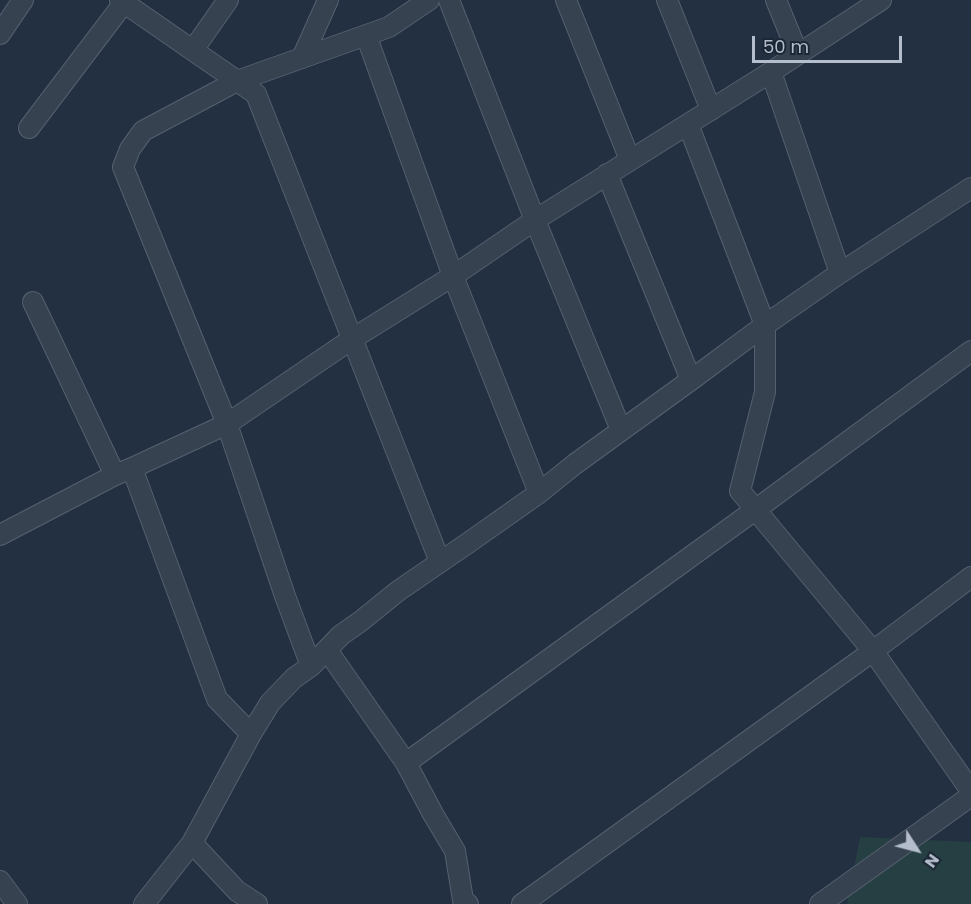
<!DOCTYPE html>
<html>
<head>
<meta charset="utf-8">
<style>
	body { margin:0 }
	#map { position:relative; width:971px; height:904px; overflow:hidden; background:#233042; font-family:Poppins,sans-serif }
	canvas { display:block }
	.north { position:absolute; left:887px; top:820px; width:60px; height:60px; -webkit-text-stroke:4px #1c2736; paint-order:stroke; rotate:126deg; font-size:16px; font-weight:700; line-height:24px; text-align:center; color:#b3bdcc }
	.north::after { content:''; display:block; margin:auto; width:21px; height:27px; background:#b3bdcc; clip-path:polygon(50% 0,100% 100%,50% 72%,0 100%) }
	.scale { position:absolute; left:752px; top:36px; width:150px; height:27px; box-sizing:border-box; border:3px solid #b3bdcc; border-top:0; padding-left:8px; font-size:18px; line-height:21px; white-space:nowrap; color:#b3bdcc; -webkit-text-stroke:4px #1c2736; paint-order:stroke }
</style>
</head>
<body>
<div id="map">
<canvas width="971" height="904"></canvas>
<div class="north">N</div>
<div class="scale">50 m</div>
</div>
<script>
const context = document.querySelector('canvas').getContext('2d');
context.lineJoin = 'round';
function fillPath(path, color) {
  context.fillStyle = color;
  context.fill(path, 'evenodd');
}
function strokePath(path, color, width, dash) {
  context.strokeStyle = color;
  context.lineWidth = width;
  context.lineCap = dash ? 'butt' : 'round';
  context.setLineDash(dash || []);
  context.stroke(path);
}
fillPath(new Path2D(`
	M860,837L971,842V904H847Z`), '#253f42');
const street = new Path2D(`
	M120,0L256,94L440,562
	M449,0L535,220L621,430
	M566,0L630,160
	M667,0L711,110
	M776,0L798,54
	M0,34L23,0
	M366,35L453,276L539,493
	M193,50L228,0
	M302,58L328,0
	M771,72L840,273
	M688,124L765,325V392L740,491L873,651L971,791
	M29,128L126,0
	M607,174L691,380
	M33,302L115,475
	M132,468L217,699L251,734
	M0,535L115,475L132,468L227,424L352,339L453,276L535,220L771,72L881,0
	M327,650L406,763L433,814L455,851L463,900L468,904
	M311,666L285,596L227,424L123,167L130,149L143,131L237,81L389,27L429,0
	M406,763L755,510L971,351
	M192,843L237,891L257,904
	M0,881L17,904
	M144,904L192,843L251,734L270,703L294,678L311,666L341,635L361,621L398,591L468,543L539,493L575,464L691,380L765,325L840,273L971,188
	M522,904L873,651L971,577
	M820,904L971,796`);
strokePath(street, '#55606f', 22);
strokePath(street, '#374251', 20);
</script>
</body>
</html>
